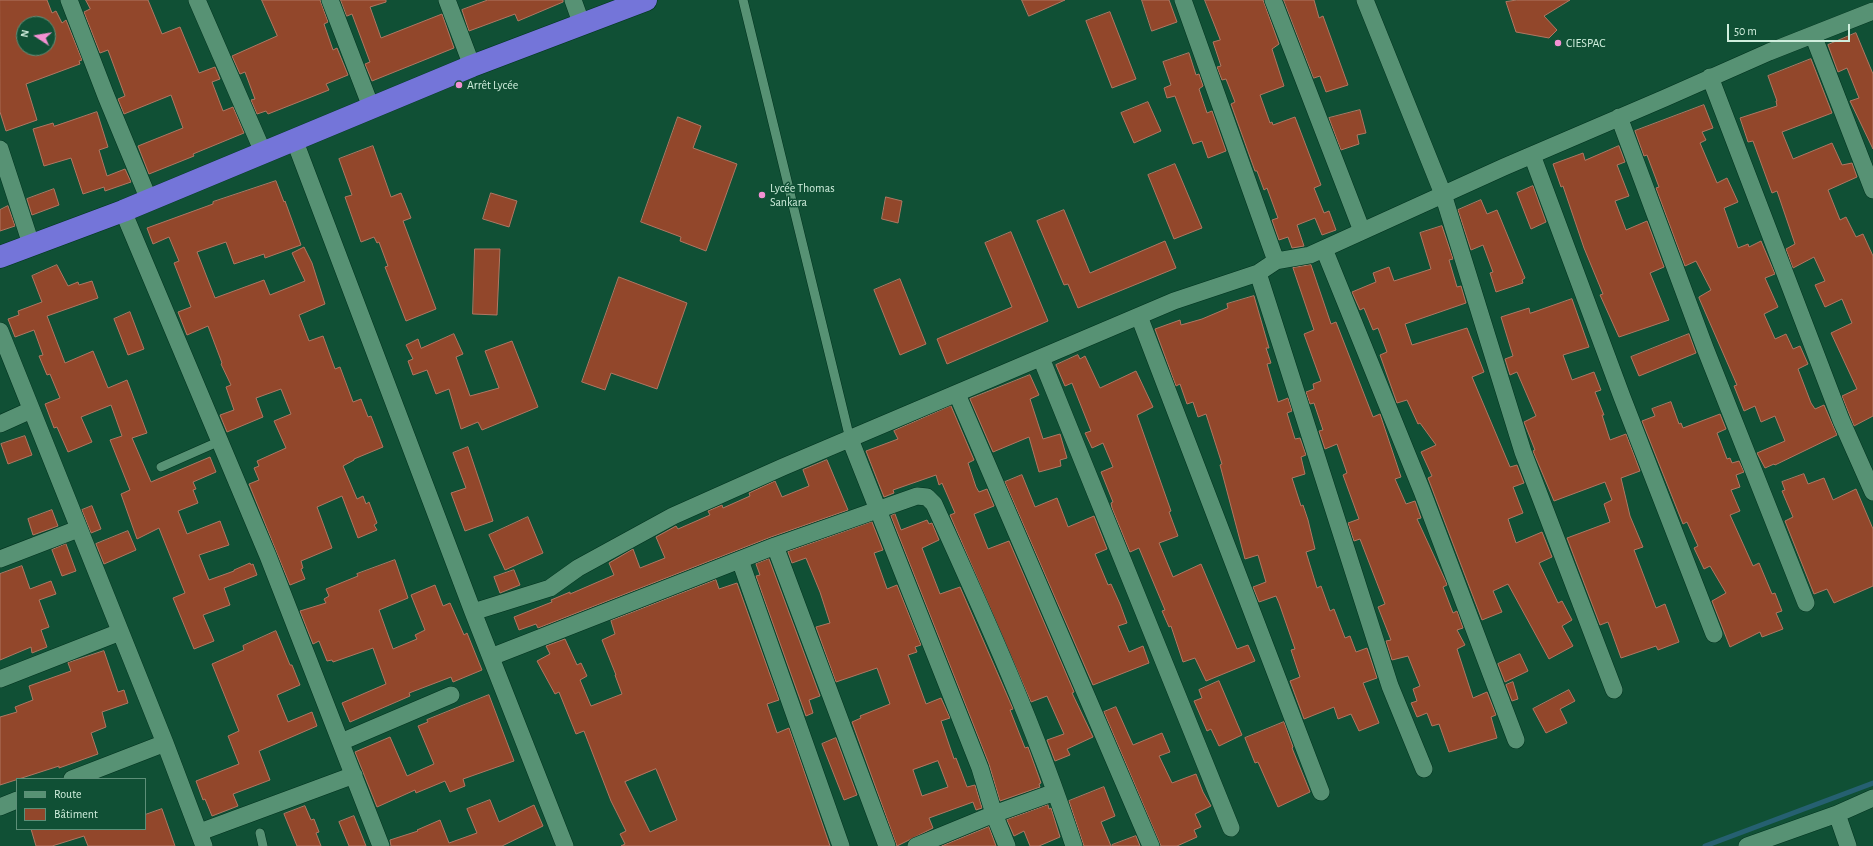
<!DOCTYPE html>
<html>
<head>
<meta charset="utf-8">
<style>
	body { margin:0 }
	#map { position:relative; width:1873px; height:846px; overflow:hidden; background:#105035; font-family:"Alegreya Sans",sans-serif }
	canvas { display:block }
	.legend { position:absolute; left:16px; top:778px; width:130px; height:52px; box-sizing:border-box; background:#105035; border:1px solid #5d8f78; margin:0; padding:5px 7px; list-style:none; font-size:12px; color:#d0eedd }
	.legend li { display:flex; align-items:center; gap:8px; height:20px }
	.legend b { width:20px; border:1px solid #5d8f78 }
	.north { position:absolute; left:16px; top:16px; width:40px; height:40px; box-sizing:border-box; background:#105035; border:1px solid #5d8f78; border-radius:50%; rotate:282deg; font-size:11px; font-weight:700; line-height:16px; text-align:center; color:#d0eedd }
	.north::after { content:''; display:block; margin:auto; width:14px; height:18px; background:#f491d3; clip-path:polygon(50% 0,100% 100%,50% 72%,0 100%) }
	.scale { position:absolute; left:1727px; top:24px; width:123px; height:18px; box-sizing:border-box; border:2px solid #d0eedd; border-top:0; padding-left:5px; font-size:12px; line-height:14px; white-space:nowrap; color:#d0eedd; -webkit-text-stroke:3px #105035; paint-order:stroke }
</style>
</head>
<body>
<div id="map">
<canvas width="1873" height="846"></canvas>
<ul class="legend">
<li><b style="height:5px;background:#579274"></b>Route</li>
<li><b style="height:11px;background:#92472b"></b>Bâtiment</li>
</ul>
<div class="north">N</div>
<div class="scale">50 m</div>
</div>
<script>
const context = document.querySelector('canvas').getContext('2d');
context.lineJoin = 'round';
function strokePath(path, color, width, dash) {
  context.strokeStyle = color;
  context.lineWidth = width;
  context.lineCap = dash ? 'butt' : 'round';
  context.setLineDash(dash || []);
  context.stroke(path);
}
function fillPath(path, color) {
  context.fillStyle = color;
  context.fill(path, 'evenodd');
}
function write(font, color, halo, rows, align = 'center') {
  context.font = font + ' "Alegreya Sans",sans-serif';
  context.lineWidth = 3;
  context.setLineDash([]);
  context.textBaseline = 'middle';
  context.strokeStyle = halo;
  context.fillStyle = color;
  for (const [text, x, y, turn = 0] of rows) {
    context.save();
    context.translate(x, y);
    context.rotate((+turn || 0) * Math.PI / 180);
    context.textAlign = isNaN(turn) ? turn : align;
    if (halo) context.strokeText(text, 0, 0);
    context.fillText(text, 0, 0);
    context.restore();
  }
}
strokePath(new Path2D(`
	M1705,846L1873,783`), '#266071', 5);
const building = new Path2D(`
	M0,0H47L52,13L56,11L62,23L66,20L82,60L79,61L80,64L26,84L37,120L6,131L0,112ZM24,24H48V48H24Z
	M86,0H148L162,34L180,27L199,73L215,67L220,79L212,82L223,111L233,107L244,133L193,154L194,156L149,174L138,146L183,128L171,95L124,114L118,99L125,96L108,50L100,53L84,12L90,9Z
	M262,0H320L328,22L324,24L333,50L337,48L348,75L326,84L329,90L268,114L266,111L257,114L251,100L255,99L245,72L240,74L232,56L277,36Z
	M341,0H386V2L370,7L381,38L442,14L454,48L372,81L365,64L370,62L352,14L347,16Z
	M488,0H563V2L518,21L515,14L469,31L462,10Z
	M1022,0H1065L1029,16Z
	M1142,0H1169L1177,22L1152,31Z
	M1205,0H1263L1279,44L1272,49L1284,86L1260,95L1270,123L1272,122L1273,125L1295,117L1321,185L1314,188L1324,213L1329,211L1336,230L1322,235L1315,218L1297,225L1304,246L1292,248L1288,237L1279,240L1272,220L1278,218L1267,188L1264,190L1257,171H1255L1231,104L1235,102L1226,79L1222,80L1217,67L1221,66L1213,42L1220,40Z
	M1284,0H1314L1319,18L1323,16L1348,85L1326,92L1320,76L1314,78Z
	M1517,0H1570L1544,16L1557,30L1549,38L1516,32L1506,2Z
	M1110,12L1136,79L1112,88L1086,21Z
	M1856,33L1873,74V149L1850,101L1859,98L1847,68L1838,72L1828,45Z
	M1189,53L1196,75L1199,74L1203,86L1199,89L1207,113L1212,111L1226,151L1208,158L1202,141L1193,144L1175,96L1167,98L1164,88L1171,85L1163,62Z
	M1811,59L1832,113L1782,132L1793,159L1832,143L1842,165L1852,163L1857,177L1828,190L1840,220L1846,217L1856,237L1863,234L1873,256V416L1854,426L1842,396L1857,389L1831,333L1852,323L1842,299L1825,307L1815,285L1825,281L1814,257L1793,268L1786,249L1795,244L1777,191L1772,193L1753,141L1748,142L1740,118L1777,106L1776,101H1777L1768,76Z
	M1148,102L1161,131L1134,143L1121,113Z
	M1704,105L1713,128L1702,132L1706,140L1700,143L1717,183L1727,178L1738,202L1724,208L1738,248L1748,244L1749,247L1761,241L1775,274L1765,278L1778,307L1764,314L1775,339L1786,334L1793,349L1800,346L1808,364L1798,369L1811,403L1815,409L1824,405L1837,435L1775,465L1774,464L1765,468L1757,453L1785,441L1775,416L1761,422L1755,406L1744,411L1734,386L1737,385L1699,298V297L1711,290L1696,261L1685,266L1656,188L1659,187L1647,155L1644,156L1635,131Z
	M1360,110L1366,133L1357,135L1359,144L1341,150L1329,118Z
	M97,112L108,147L99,150L107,176L125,169L131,182L105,191L104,187L83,194L71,158L44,166L33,129L53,123L54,126Z
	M678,117L701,126L693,148L737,164L706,251L680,241L681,237L641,222Z
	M373,146L391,197L401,193L411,218L403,221L436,309L406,321L385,267L388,266L379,242L377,243L374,237L361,242L345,197L352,195L339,159Z
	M1619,146L1625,162L1617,165L1629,196L1615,201L1626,230L1647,221L1664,267L1650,273L1669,320L1619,337L1600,295L1603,294L1584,248L1563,186L1561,187L1553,164L1583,153L1585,160Z
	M1175,164L1202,228L1174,239L1148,175Z
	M276,181L284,202L285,201L301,245L265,258L264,254L234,264L226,242L197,252L215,298L264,280L270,295L305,281L292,253L304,247L312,263L325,304L299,315L309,341L323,336L335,369L340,367L353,402L361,399L368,417L371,416L383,447L354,459V460L343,466L357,499L363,496L366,504L369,502L377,523L374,525L377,530L358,538L342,496L317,507L332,548L301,561L303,568L301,569L305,579L290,585L249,484L259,480L254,468L259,466L257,461L286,448L274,421L291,414L281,389L256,398L263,417L227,432L220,415L234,410L226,387L231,385L221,364L222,363L208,326L187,335L178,312L191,307L174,263L179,261L169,237L153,244L147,228L213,204V202Z
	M1533,186L1546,222L1531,229L1517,193Z
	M54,189L59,205L32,215L27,199Z
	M491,193L517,201L509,227L483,219Z
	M886,197L902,201L898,223L882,219Z
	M1481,200L1487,214L1497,210L1525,278L1522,280L1523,283L1496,292L1490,273L1493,272L1483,245L1471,250L1458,210Z
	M8,206L15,226L0,231V210Z
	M1064,210L1090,273L1165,241L1176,268L1078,308L1068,284L1064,285L1037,221Z
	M1442,226L1453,259L1449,260L1457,287L1461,286L1466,303L1405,324L1412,345L1467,328L1484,372L1472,377L1510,467L1517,465L1524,483L1513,487L1523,513L1508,519L1516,543L1542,532L1552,557L1539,563L1558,603L1562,601L1572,620L1562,626L1573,646L1549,659L1508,584L1493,591L1502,612L1482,620L1428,478L1432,476L1421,452L1436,445L1420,423L1418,424L1407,400L1397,403L1380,355L1387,352L1378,328L1373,330L1364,308L1360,310L1352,292L1376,282L1373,273L1389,267L1394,281L1431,269L1420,233Z
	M1011,232L1048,321L947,364L937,339L1012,307L985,243Z
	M475,249H500L497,315L473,314Z
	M57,265L68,286L78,282L79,285L92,281L98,298L47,316L65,363L93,351L108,388L127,380L147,433L132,438L151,482L210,457L216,472L193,482L196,489L193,490L198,503L178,511L187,534L220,521L229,545L199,555L209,580L234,571V570L250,563L251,565L253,564L257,575L224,588L230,605L203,615L214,641L194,649L173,598L185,593L159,528L137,539L121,494L130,490L110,440L122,436L111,405L81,417L92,442L68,452L57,427L54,428L45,404L60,398L50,374L47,375L39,356L43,355L34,330L15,337L8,319L19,315L18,311L42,302L32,276Z
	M1311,265L1331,324L1336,322L1373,417L1380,414L1401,477L1395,479L1406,504L1415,501L1421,518L1417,519L1446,582L1447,585L1443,587L1453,613L1457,611L1463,628L1457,630L1465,645L1457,649L1473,698L1487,692L1496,715L1491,717L1497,738L1449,752L1439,724L1432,726L1427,713L1417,717L1411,703L1417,701L1413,689L1420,686L1408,656L1392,660L1386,641L1391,640L1378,607L1385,604L1360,539L1354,541L1348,523L1359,519L1343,475L1347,473L1337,444L1325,449L1319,431L1323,430L1314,403L1310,404L1306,392L1314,389L1313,384L1321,381L1304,334L1314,330L1293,268Z
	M619,277L687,303L657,389L611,373L605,390L582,382Z
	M900,279L926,344L900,355L874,290Z
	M1254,296L1269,348H1266L1271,363L1267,364L1278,402L1288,398L1292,411L1287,413L1295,439L1300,438L1306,455L1301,457L1305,474L1292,478L1301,506L1303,505L1308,520L1315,549L1306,552L1317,588L1321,586L1330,611L1334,609L1345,638L1350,636L1356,652L1367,648L1377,678L1363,683L1379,723L1359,731L1351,714L1338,719L1334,707L1304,719L1290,681L1300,677L1291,650L1295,649L1279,603L1276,596L1259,602L1253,587L1266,582L1258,555L1245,559L1220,465L1222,464L1206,414L1198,417L1193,402L1187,404L1180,384L1176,386L1155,329L1180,320L1181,325L1202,319L1228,308L1227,304Z
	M1572,299L1589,347L1563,355L1572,380L1594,372L1601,390L1595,392L1604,415H1602L1610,440L1626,434L1640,471L1621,478L1630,516L1643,547L1634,550L1656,608L1665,604L1679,642L1658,650L1656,646L1621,658L1608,622L1600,625L1567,538L1610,522L1604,504L1612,500L1605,482L1554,501L1533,451L1535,450L1524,422L1536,416L1517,372L1510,375L1505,359L1513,356L1501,317L1529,308L1530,313Z
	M130,312L144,349L128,355L114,319Z
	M454,334L463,354L456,357L470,396L499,388L485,351L512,341L538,407L482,430L478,422L461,429L449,389L436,394L427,370L413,375L408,361L413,359L406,345L418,339L421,348Z
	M1689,334L1696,353L1639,376L1631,357Z
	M1078,355L1080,359L1085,356L1100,388L1136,371L1153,407L1137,415L1171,511L1169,512L1178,536L1159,543L1173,577L1201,564L1237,649L1248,645L1255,661L1206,681L1195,658L1183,662L1171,626L1169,627L1162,611L1165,610L1139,548L1130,552L1112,508L1111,503L1113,502L1101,472L1113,467L1103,443L1092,448L1085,433L1091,431L1072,383L1065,386L1056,365Z
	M1030,375L1039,395L1030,399L1043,439L1060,434L1067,458L1060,460L1061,466L1039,472L1029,437L993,452L970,399Z
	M1671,402L1679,424L1681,423L1683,428L1720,414L1726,429L1717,433L1727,459L1730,458L1732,463L1739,461L1744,472L1736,475L1740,487L1731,490L1740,511L1730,515L1753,566L1759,563L1772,594L1775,593L1782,611L1776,613L1783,629L1762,637L1760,632L1730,647L1712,601L1726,593L1710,566L1704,569L1694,548L1698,546L1687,522L1683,524L1642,421L1655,416L1652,409Z
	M951,406L974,460L968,463L976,487L979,492L987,489L994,506L974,514L988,549L1009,541L1074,692L1072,693L1093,737L1067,749L1070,755L1055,761L1047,740L1064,734L1047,696L1031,702L950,515L955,513L942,483L939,485L936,475L893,490L894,493L884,497L866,451L898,439L894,431Z
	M25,436L32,455L8,464L1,444Z
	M468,447L493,521L465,531L451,493L466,488L453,453Z
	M827,460L848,510L771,537L538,628L536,624L519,630L514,617L552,602L551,600L570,592V594L614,575L609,563L633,549L640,568L665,558L656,537L676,526L678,529L710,515L708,511L722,505L723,508L750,496L749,493L775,481L782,497L809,486L803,470Z
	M1804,474L1808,484L1824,478L1833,500L1856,489L1873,529V586L1834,603L1827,589L1814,594L1785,521L1793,517L1782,491L1785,490L1782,482Z
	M1022,475L1035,507L1057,498L1068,527L1094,516L1107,549L1095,554L1108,585L1111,584L1120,604L1127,623L1118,626L1129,652L1143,646L1149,663L1093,685L1005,482Z
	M92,506L101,529L91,533L82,510Z
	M52,510L58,526L33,535L28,519Z
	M895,514L901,530L927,520L929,524L932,523L939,540L922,548L940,594L960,587L1013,709L1010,710L1025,748L1028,747L1041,783L1039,784L1040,787L1000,801L989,764L891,516Z
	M528,517L543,553L505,570L489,535Z
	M872,522L883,550L874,553L887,589L897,585L921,645L915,647L917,652L908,655L926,704L941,698L950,718L941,721L954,759L956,758L967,787L975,785L982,808L976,810L973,802L929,818L933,828L897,846L852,722L861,718L860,716L890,704L877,668L836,682L816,627L830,623L820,592L806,558L792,563L788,552ZM938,761L948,787L922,796L913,770Z
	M128,531L136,550L104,564L96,544Z
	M66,544L76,571L62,576L52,550Z
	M769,559L820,696L809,700L813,713L806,716L756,576L760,575L756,564Z
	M395,560L408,598L379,610L393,649L417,639L415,635L425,630L411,595L435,585L443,606L450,603L464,635L467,633L482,670L453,682L451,677L409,693L410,696L350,722L342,703L386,684L373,648L333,662L332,660L327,661L319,641L313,644L300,611L326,603L324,599L329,596L326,589L358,576L357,574Z
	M22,566L30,589L51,581L56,594L39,600L49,627L41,630L47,647L32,653L31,647L0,660V574Z
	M514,570L520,585L500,593L494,577Z
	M716,580L719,589L737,583L779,700L767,704L777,733L789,728L830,846H621L625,844L620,834L626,831L611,801L584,731L576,734L559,692L555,694L537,661L550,654L546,646L565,639L577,665L581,663L587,676L580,680L591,706L622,694L615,675H616L602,640L615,634L611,621ZM656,769L677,820L650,832L625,782Z
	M276,631L290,665H292L300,685L277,695L288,722L312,712L317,726L259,751L270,780L233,794L238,806L212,816L205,799L203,800L196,781L239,764L228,736L239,731L212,664L244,650L243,646Z
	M104,651L118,692L124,690L128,703L102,712L106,727L91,733L98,754L59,768V766L0,785V717L17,712L15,707L33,700L29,686L71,671L68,663Z
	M1520,654L1528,671L1505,682L1498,664Z
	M1219,681L1242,735L1219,746L1211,729L1207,731L1194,701L1202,698L1199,690Z
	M1513,682L1518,699L1512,701L1506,685Z
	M1569,690L1575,701L1560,709L1567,723L1546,733L1533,709Z
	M489,695L514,761L463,779L465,786L450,792L445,781L416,793L415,790L377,807L355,752L390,737L407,776L434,764L418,726L428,722L427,720Z
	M1116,707L1133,745L1162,733L1170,752L1159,756L1172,783L1196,774L1203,792L1211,806L1195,814L1201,827L1194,830L1197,837L1177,846H1161L1104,712Z
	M1284,722L1293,747L1292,748L1310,792L1278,807L1258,762L1255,763L1245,738Z
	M836,738L857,795L844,800L822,744Z
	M1104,787L1115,816L1101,822L1111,846H1084L1069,801Z
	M490,800L499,822L534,805L543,826L502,846H391L390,840L418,831L417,830L440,820L449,843L477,833L467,809Z
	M1048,805L1049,809L1051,808L1060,837L1039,846H1030L1024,831L1014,836L1007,820Z
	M305,806L311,820L314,819L319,832L316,833L321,846H297L284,814Z
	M162,809L175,846H88L84,836L52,846H36L31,829H145V815Z
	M354,816L366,846H349L339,822Z
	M989,827L996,846H942Z
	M1136,836L1140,846H1112V845Z`);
fillPath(building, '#92472b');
strokePath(building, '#b07763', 1);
const lane = new Path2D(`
	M743,0L850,439
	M161,467L220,441
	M260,833L263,846`);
const street = new Path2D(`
	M69,0L106,96L149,200
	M197,0L263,152
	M330,0L371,107
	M447,0L472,66
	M573,0L582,25
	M1183,0L1276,261
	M1273,0L1362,231
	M1365,0L1443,194L1523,452L1614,690
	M1813,35L1873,190
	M1710,77L1841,420L1873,492
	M1619,117L1705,348L1806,603
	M294,139L473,612L565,846
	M0,149L31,244
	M1532,155L1622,397L1714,634
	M123,211L268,556L381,846
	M1324,249L1422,491L1516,740
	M1258,273L1390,686L1424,769
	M1139,316L1321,792
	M0,331L165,743L204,846
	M1041,358L1231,828
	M957,394L1151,846
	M0,424L31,410
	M850,439L980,768L994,814L1007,846
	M775,546L887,846
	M0,559L78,529
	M740,560L841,846
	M473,612L550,588L578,568L673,516L783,467L1174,301L1258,273L1276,261L1310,255L1504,167L1665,98L1769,52L1873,11
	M491,657L775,546L917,496L927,497L934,504C985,616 1036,729 1074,846
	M0,679L120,632
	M341,742L451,695
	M72,779L165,743
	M0,807L17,800
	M1837,814L1848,846
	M200,832L354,775
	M916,846L994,814L1055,792
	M1747,846L1837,814L1873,798`);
const highway = new Path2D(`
	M0,257L123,211L472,66L646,0`);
strokePath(lane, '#02331f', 10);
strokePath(street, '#02331f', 18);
strokePath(highway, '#02331f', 23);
strokePath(lane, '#579274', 9);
strokePath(street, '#579274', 17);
strokePath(highway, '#7475d9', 22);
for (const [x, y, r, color] of [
	[1558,43,4,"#f491d3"],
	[459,85,4,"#f491d3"],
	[762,195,4,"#f491d3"]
]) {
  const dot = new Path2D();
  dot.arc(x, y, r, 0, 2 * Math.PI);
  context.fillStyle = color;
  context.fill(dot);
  strokePath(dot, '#105035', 1.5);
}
write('12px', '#d0eedd', '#105035', [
	["CIESPAC",1566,43],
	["Arrêt Lycée",467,85],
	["Lycée Thomas",770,188],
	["Sankara",770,202]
], 'left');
</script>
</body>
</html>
